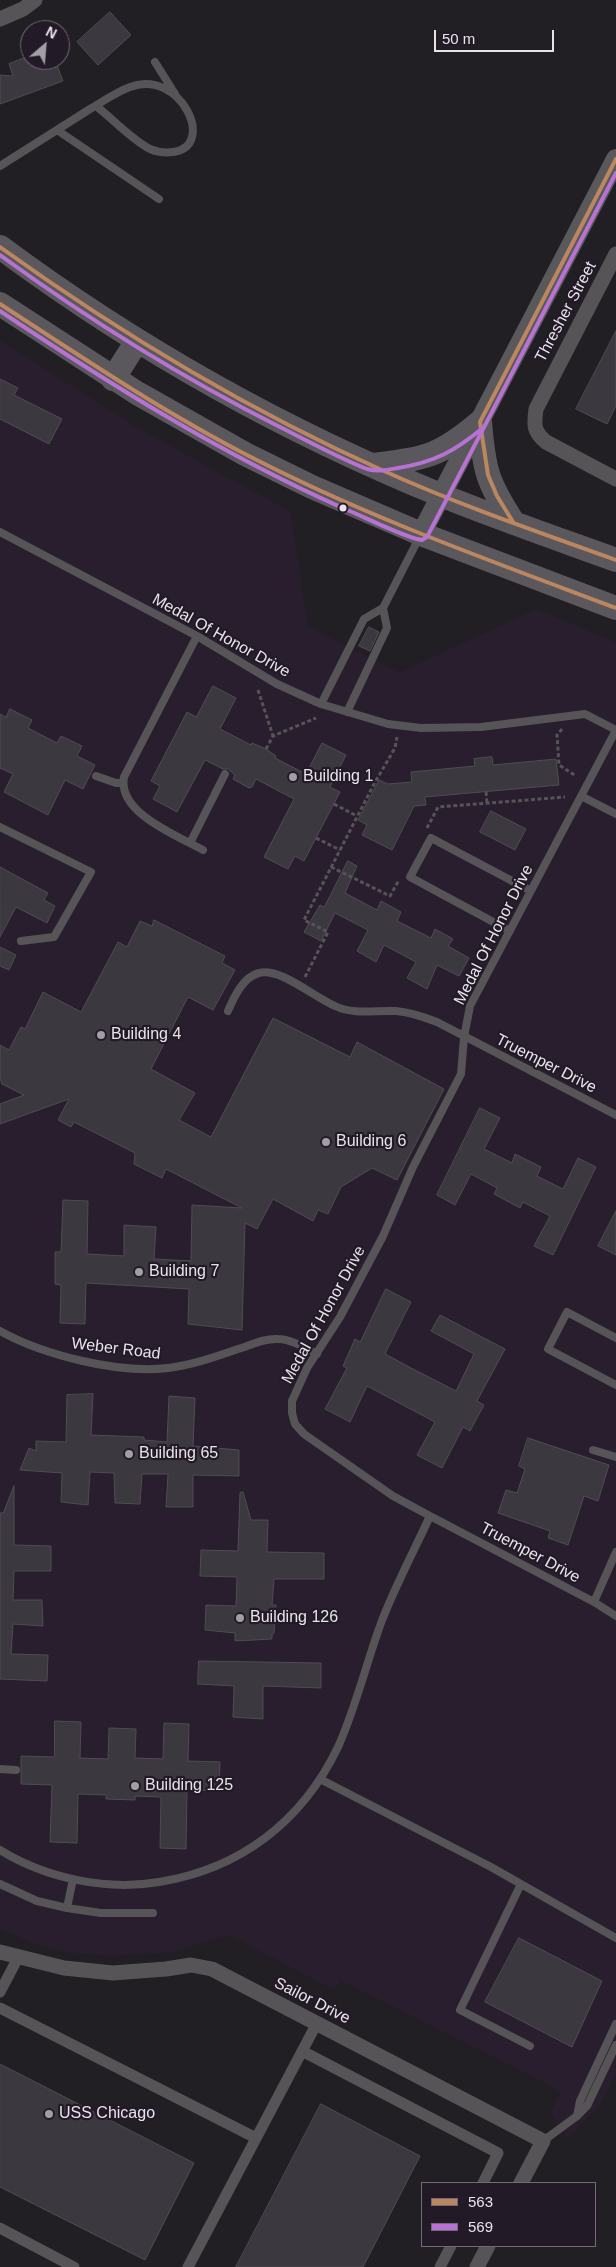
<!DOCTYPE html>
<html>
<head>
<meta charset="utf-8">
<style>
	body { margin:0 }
	#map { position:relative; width:616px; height:2267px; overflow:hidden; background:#211e24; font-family:Helvetica,sans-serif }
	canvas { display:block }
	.legend { position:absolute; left:421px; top:2182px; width:175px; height:65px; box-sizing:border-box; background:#221b27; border:1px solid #716b75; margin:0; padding:6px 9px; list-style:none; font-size:15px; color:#e8e3eb }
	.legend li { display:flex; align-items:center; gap:10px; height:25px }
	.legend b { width:25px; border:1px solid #716b75 }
	.north { position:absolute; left:20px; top:20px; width:50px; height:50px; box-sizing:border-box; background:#221b27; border:1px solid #716b75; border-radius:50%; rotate:27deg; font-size:14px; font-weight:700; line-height:20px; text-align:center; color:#e8e3eb }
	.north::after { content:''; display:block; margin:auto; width:18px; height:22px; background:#a29ea5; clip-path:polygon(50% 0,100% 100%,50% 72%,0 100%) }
	.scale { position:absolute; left:434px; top:30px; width:120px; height:22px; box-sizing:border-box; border:2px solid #e8e3eb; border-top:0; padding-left:6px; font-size:15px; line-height:18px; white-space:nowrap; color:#e8e3eb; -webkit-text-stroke:4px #221b27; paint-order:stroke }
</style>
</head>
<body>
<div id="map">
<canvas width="616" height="2267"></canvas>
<ul class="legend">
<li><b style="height:6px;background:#bb8660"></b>563</li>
<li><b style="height:6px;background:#b673d3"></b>569</li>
</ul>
<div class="north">N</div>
<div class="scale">50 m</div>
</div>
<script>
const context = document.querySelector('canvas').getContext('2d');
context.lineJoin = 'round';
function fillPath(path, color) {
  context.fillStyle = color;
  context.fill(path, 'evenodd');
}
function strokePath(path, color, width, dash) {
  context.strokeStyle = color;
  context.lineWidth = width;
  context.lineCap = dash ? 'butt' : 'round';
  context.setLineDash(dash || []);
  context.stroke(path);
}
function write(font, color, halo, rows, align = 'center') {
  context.font = font + ' Helvetica,sans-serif';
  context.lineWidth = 4.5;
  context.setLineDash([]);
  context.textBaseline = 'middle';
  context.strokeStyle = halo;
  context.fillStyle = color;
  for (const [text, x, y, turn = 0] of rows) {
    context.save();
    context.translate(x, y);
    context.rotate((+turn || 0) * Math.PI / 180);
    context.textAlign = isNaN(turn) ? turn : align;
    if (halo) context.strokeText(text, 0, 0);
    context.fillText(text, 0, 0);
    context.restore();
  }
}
fillPath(new Path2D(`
	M0,340L133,425L291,512L308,626L384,665L400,672L536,609L616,642V2075L600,2105L568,2138L550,2112L561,2092L549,2085L340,1980L334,1990L228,1935L174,1952L113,1956L73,1953L40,1946L0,1929Z`), '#281e2e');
const building = new Path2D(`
	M110,12L131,35L98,65L77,42Z
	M30,56V60H55L63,81L0,104V75L13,76L9,64Z
	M616,331V406L607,424L576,409Z
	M0,379L18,388L14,395L62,419L49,444L0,419Z
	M369,627L379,632L370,651L359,646Z
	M213,686L236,698L220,729L251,745L252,743L266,749L276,756L275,758L306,774L322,743L346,755L330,787L340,792L304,861L295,856L288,869L264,857L294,799L256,779L252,787L249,788L233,779L235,775L228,769H223L205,760L177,812L153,799L160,786L151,781L187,712L196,717Z
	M10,709L32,720L28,728L57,743L61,736L82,746L77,756L95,765L83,789L65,780L48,815L4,792L13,774L0,768V714L6,717Z
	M492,757L493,765L556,759L559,785L425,797L426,805L414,806L392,850L362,835L367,825L358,820L379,780L388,784L412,782L411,772L475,766L474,759Z
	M491,811L526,829L515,850L480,832Z
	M348,861L357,866L345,893L377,910L381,901L401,912L397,921L431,938L435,929L453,939L448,946L469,958L459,976L437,965L427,989L407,978L416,962L384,945L376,962L357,951L368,930L335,913L321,941L304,932L320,905L324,907Z
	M0,867L48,893L44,900L55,906L47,923L16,907L0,937Z
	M154,920L225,956L222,963L235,970L213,1010L188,997L151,1069L195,1093L179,1120L211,1137L273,1018L350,1057L357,1042L444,1089L397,1180L372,1168L341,1187L328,1214L318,1210L313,1221L273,1199L257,1229L245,1223L242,1330L188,1324L189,1289L86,1283L85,1324L60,1323L61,1285L55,1284V1252H61L63,1200L88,1201L87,1254L124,1256V1225L156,1227L154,1259L191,1261L192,1205L242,1208L166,1169L162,1178L134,1164L135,1153L74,1122L71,1127L58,1120L69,1099L0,1124V1104L24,1095L2,1084L0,1078V1045L9,1050L21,1027L25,1029L43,992L81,1012L118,942L127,947L140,921L152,926Z
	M0,947L16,955L9,970L0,966Z
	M480,1108L500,1118L484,1149L512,1163L515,1154L541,1167L537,1176L563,1189L578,1158L596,1167L553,1255L534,1246L550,1216L523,1202L520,1208L494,1194L497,1188L471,1174L455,1205L437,1195Z
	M616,1211V1255L598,1246Z
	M386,1289L411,1302L385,1354L413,1369L456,1391L474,1354L431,1331L440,1315L505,1349L477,1401L484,1405L470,1431L463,1427L442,1468L417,1455L435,1422L367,1386L350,1422L325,1409L347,1368L343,1366L355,1339L360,1342Z
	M93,1394L91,1435L144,1437V1440L167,1442L169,1396L195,1398L193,1446L239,1450V1476L193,1475V1507H166L168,1474H142L140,1504L115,1503L114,1473L90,1472L88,1505L61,1502L62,1473L20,1470L29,1448L36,1451V1441L66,1442L67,1395Z
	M528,1438L609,1465L598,1501L584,1496L568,1545L548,1538L550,1531L498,1513L506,1490L517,1493L525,1469L519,1466Z
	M14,1486V1545L51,1546V1571H14L13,1600H42L43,1626L13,1624L11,1654L48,1655L47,1681L0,1679V1513H3Z
	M243,1492L251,1520H268L267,1552L324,1553V1579H274L272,1605H276L274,1633L272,1634V1639L235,1641V1633L205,1630L206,1605L236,1606L237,1577L200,1576L201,1550L238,1551L240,1493Z
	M199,1661L321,1663V1688L263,1686V1719L233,1717L234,1686L198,1684Z
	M55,1721L81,1722L80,1758L108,1759L109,1728L136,1729L135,1758L163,1759L164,1723L189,1724L188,1761L220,1762L219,1791L187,1790L186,1849L160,1848L161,1797L135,1796V1800L106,1799V1795L78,1794L77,1843L50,1842L52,1785L21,1784V1756L54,1757Z
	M519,1938L602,1981L572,2047L485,2002Z
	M0,2064L194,2163L145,2260L0,2187Z
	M321,2104L420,2156L363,2267H236Z`);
fillPath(building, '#3c3840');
strokePath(building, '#4f4c52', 1);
strokePath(new Path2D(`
	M258,690L273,736
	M562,729L557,735L559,765L576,776
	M266,749L273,736L316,718
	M486,792L487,803
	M334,804L357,816
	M427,828L438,807L565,797
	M316,838L340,850
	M331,867L390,896L399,880
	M305,977L328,932L304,920L374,784L395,748L397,737`), '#555456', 3, [4, 2.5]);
strokePath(new Path2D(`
	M155,62L175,94
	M57,130L159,199
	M0,166L90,109C102,102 116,92 130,87C181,68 217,147 173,152C165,153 157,152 150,149C131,139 113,119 96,106
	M0,532L197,636L277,684L321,704L388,724L421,728L481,727L585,714L616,730
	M197,636L124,777C117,813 178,836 203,850
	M321,704L364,619L383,608L420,536
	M347,712L387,628L383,608
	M96,776L116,783H122
	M581,796L616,814
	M0,827L91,872L54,937L21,941
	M190,843L225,774
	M510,931L410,877L431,838L531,891
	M228,1011C234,997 243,977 259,973C280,967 315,998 335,1006C354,1015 376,1010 396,1011C410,1012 424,1017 437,1022L616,1115
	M0,1331C43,1355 118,1374 168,1368C192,1365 215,1357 238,1349C251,1345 264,1338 278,1339C291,1339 305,1348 317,1354
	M616,1338L567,1312L548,1349L616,1385
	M593,1450L616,1457
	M430,1516L594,1602L616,1616
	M594,1602L616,1552
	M0,1769L16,1770
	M320,1779L491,1867L616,1938
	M0,1850C45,1878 106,1891 159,1882C240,1869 302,1822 338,1747C356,1707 366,1664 381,1623C395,1586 414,1551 430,1516L393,1496L304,1434L295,1424L292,1413V1401L307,1368L340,1317L383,1236L413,1167L461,1074L464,1037L470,1006L616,730
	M0,1884L37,1901L67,1908L73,1879
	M521,1884L460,2010L530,2046
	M67,1908L101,1913H153
	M577,2116L580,2101L616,2024
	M543,2141L577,2116L587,2106L616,2045`), '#565457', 8);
strokePath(new Path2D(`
	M0,1992L19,1956
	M0,2008L256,2138
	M302,2051L498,2153L483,2183
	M0,2228L74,2267
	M188,2267L317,2023
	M440,2267L451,2246`), '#565457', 11);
strokePath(new Path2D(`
	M0,19L23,9L35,0
	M616,254L536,409C534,425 533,431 546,442L616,479
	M0,1952L64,1968L113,1973L166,1969L191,1965L212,1969L543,2141L521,2183
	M477,2267L488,2246`), '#565457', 15);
strokePath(new Path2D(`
	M421,534L616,159`), '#59585a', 20);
strokePath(new Path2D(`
	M0,247C136,348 286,432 443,496C500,519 558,539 616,560
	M0,304L137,393L245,454L312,487L421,534L616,608
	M113,379L137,341
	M480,422C484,470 487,482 513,522
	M374,465C426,458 439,457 480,422`), '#5b585d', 24);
strokePath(new Path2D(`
	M0,247C121,334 248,410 384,471C459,505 538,532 616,560
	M0,304C80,356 160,410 245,454C364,516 491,561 616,608
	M513,522L497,496L488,475L480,422L616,159`), '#bb8660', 4);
strokePath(new Path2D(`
	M0,255C88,319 181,377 278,426C308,441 337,457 367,469C378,472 387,470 398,468C435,462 455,451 484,427
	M0,311C111,385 223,455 345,509C363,516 405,538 422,540L427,537L616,173`), '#b673d3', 4);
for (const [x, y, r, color] of [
	[343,508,4.5,"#e8e3eb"],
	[293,777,5,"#a29ea5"],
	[101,1035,5,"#a29ea5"],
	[326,1142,5,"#a29ea5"],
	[139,1272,5,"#a29ea5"],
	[129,1454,5,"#a29ea5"],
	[240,1618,5,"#a29ea5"],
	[135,1786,5,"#a29ea5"],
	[49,2114,5,"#a29ea5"]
]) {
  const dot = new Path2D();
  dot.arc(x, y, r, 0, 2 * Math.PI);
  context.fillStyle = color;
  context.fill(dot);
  strokePath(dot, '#221b27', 2);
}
write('16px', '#e8e3eb', '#221b27', [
	["Thresher Street",566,312,-62],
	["Medal Of Honor Drive",221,636,29],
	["Medal Of Honor Drive",494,935,-63],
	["Truemper Drive",546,1064,27],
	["Medal Of Honor Drive",324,1315,-61],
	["Weber Road",116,1349,7],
	["Truemper Drive",530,1553,28],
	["Sailor Drive",312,2001,27]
]);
write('16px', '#e8e3eb', '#221b27', [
	["Building 1",303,777],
	["Building 4",111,1035],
	["Building 6",336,1142],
	["Building 7",149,1272],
	["Building 65",139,1454],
	["Building 126",250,1618],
	["Building 125",145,1786],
	["USS Chicago",59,2114]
], 'left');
</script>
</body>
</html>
